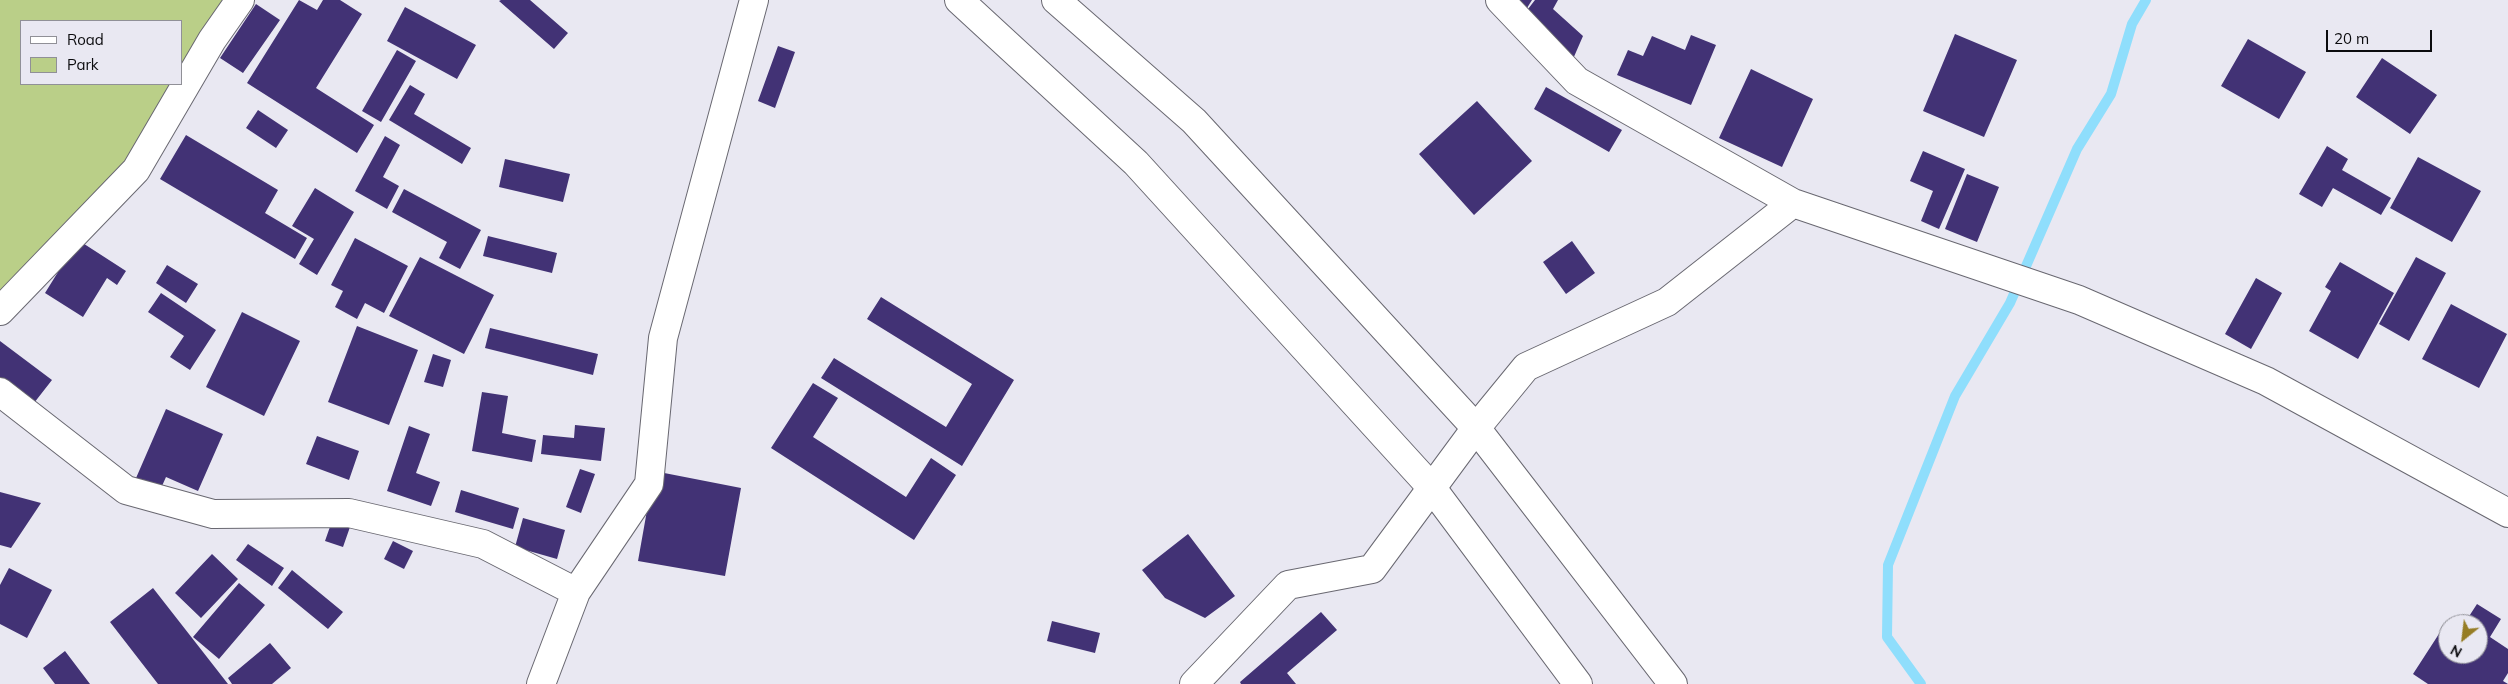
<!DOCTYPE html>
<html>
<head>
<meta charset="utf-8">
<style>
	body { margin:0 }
	#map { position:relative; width:2508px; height:684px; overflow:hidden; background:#e9e8f2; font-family:Mulish,sans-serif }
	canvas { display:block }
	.legend { position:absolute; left:20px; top:20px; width:162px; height:65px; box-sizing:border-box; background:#e9e8f2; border:1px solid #909097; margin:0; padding:6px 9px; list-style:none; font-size:15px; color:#0b0b0e }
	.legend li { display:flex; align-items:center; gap:10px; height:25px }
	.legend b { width:25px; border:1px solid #909097 }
	.north { position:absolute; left:2438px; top:614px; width:50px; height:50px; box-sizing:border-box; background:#e9e8f2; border:1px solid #909097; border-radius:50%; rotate:209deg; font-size:14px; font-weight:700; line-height:20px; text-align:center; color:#0b0b0e }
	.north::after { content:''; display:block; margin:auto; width:18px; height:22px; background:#967d25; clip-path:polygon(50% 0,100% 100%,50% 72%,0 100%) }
	.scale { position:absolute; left:2326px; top:30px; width:106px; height:22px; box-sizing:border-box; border:2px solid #0b0b0e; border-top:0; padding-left:6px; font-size:15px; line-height:18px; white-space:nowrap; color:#0b0b0e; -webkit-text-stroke:4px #e9e8f2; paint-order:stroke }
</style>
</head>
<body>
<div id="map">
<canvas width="2508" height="684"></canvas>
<ul class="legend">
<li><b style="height:6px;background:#fff"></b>Road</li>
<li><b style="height:14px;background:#bacf88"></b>Park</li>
</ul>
<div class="north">N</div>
<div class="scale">20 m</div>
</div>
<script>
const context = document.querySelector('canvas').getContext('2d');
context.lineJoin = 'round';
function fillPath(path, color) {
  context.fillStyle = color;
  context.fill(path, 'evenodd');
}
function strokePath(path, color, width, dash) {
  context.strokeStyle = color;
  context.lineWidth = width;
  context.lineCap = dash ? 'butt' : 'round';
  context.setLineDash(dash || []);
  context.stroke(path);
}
fillPath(new Path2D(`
	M0,0H240L136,170L0,311ZM21,21H181V84H21Z`), '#bacf88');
strokePath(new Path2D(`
	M1921,684L1887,637L1888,565L1955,396L2010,303L2077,149L2111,94L2132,24L2146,0`), '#8fdefc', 10);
fillPath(new Path2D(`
	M299,0L317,10L323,0H340L362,14L316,88L374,125L357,153L247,83Z
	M501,0H530L568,33L554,49L499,1Z
	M1515,0H1532L1527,8Z
	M1535,0H1558L1553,9L1583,36L1573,59L1525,13Z
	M256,4L280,20L243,73L220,58Z
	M405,7L476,45L457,79L387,41Z
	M1955,34L2017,60L1984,137L1923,111Z
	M1691,35L1716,45L1691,105L1617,75L1628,50L1643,56L1652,36L1685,50Z
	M2248,39L2306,72L2279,119L2221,86Z
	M778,46L795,52L775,108L758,101Z
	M397,50L416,61L381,122L362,111Z
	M2382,58L2437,95L2410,134L2356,97Z
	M1751,69L1813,99L1782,167L1719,138Z
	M410,85L425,94L414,114L471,148L462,164L389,120Z
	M1546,87L1622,130L1609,152L1534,109Z
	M1477,101L1532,161L1474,215L1419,154Z
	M258,110L288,130L276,148L246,128Z
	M186,135L278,190L265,213L307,238L295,259L160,179Z
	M385,136L400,145L383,177L399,186L387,209L355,191Z
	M2327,146L2348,159L2342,170L2391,198L2381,215L2333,188L2322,207L2299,194Z
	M1923,151L1965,169L1939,229L1921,221L1933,191L1910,181Z
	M2418,157L2481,191L2452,242L2390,208Z
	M505,159L570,174L563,202L499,187Z
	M1967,174L1999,187L1977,242L1945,229Z
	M315,188L354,212L317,275L299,264L314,239L292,226Z
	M404,189L481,230L460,269L439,258L447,242L392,212Z
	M488,236L557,253L552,273L483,256Z
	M355,238L408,266L384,313L365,303L357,319L335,307L343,291L331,285Z
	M78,240L126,271L117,285L107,278L83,317L45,293Z
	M1572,241L1595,273L1566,294L1543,262Z
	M420,257L494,295L464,354L389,316Z
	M2416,257L2446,273L2409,341L2379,324Z
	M2340,262L2394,293L2358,359L2309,331L2331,291L2325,287Z
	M167,265L198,284L186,303L156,283Z
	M2256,278L2282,293L2251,349L2225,334Z
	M161,293L216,330L190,370L170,357L184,336L148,312Z
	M881,297L1014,380L962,466L821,378L834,358L946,427L972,384L867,319Z
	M2451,304L2507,334L2479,388L2422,359Z
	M242,312L300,341L264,416L206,387Z
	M357,326L418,350L389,425L328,402Z
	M490,328L598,354L593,375L485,348Z
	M0,341L52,380L34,403L0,377Z
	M433,354L451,360L443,387L424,382Z
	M813,383L838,398L813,437L906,497L931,458L956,475L914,540L771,448Z
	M482,392L508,396L502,433L536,440L532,462L472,451Z
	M166,409L223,434L198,491L166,477L158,495L133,485Z
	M575,425L605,428L601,461L541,454L543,435L574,438Z
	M409,426L430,434L416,473L440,482L431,506L387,491Z
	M317,436L359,451L349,480L306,464Z
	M580,469L595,474L581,513L566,507Z
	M654,471L741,488L725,576L638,561Z
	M461,490L519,508L513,529L455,512Z
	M0,492L41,503L11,548L0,545Z
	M523,518L565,530L557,559L515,547Z
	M332,521L350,527L343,547L325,541Z
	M1188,534L1235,596L1205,618L1165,598L1142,570Z
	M393,541L413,551L404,569L384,559Z
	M248,544L284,568L272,586L236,560Z
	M212,554L238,579L201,618L175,593Z
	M9,568L52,590L27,638L0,624V585Z
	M292,570L343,612L328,629L278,588Z
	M239,583L265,605L219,659L193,637Z
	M153,588L228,684H158L110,622Z
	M2477,604L2501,619L2490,637L2508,649V673L2503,681L2508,684H2428L2413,674L2446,623L2448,624V654H2478V624H2464Z
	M1321,612L1337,630L1287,673L1296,684H1241L1240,682Z
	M1052,621L1100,633L1095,653L1047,641Z
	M270,643L291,668L272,684H232L228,678Z
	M65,651L90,684H55L43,668Z`), '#423275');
const street = new Path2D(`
	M1500,0L1577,81L1793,203L2079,300L2266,381L2508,513
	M0,392L126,490L213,514L349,513L483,544L576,592
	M541,684L576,592L649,484L663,338L754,0
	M1194,684L1288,585L1372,569L1476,428L1526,367L1667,302L1793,203`);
const secondary = new Path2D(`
	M959,0L1136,163L1432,488L1578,684
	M1056,0L1194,121L1476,428L1673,684
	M0,311L136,170L212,40L240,0`);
strokePath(street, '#696871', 30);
strokePath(secondary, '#696871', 30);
strokePath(street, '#fff', 28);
strokePath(secondary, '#fff', 28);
</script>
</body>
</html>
